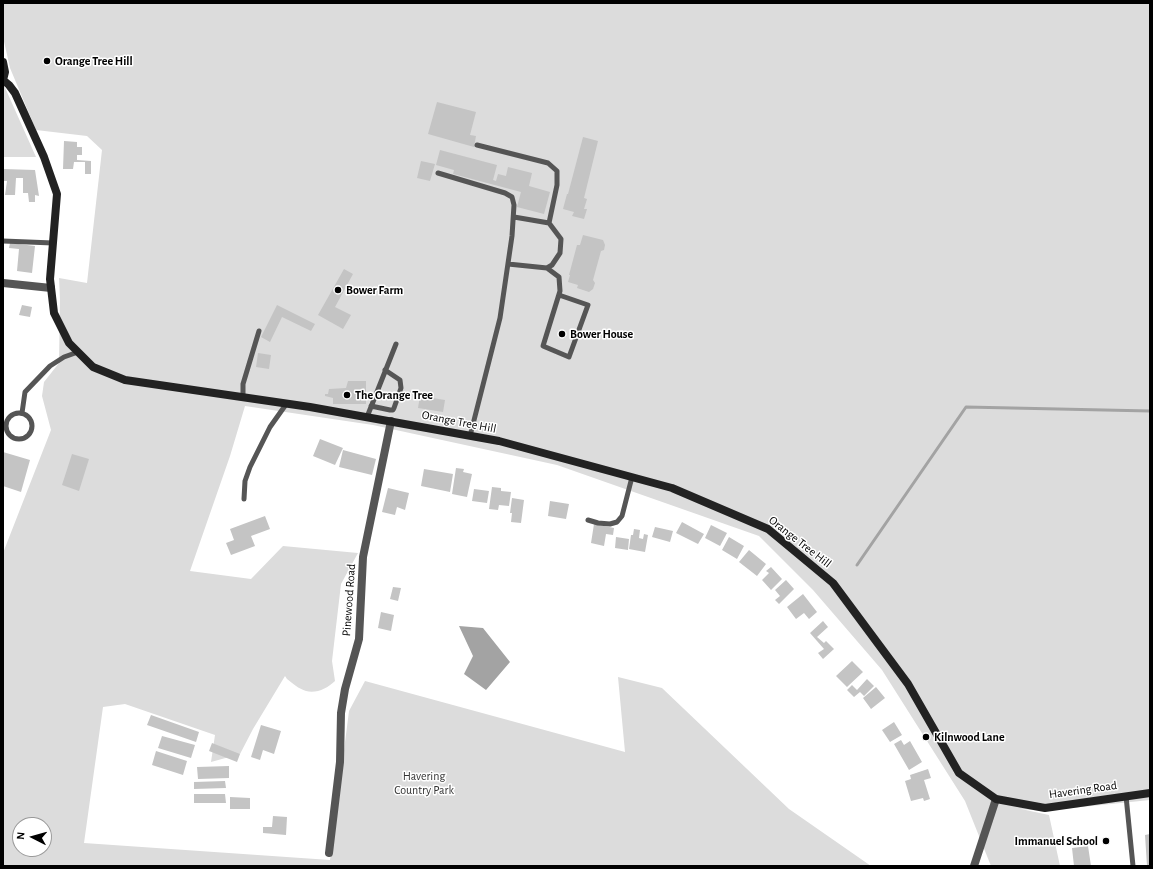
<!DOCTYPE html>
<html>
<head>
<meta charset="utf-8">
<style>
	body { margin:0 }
	#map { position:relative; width:1153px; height:869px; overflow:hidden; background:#fff; font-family:"Alegreya Sans",sans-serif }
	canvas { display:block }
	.frame { position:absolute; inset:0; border:4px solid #000; pointer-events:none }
	.north { position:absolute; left:12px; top:817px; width:40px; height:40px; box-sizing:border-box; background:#fff; border:1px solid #999; border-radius:50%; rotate:276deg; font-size:11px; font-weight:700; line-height:16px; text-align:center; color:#000 }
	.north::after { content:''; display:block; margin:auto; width:14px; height:18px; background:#000; clip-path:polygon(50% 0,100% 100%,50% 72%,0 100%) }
</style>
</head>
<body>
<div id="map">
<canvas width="1153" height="869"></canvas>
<div class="frame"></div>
<div class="north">N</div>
</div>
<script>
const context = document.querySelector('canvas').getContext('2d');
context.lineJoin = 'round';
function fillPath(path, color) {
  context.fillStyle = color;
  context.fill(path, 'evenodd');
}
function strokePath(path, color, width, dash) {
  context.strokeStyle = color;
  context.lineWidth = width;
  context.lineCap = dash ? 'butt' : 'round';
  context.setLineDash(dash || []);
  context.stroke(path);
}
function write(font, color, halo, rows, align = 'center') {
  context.font = font + ' "Alegreya Sans",sans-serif';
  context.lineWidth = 3;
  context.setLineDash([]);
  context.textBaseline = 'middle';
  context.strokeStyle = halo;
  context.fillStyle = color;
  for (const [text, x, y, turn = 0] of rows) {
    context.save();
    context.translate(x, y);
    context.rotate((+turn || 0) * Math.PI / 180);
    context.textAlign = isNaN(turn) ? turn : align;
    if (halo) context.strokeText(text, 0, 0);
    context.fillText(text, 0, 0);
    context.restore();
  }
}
fillPath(new Path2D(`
	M3,3H1150V800L1043,811L1021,809L1049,815L1060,866H991L965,801L882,670L813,590L759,536L557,465L373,425L245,406L230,456L190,571L251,579L283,546L358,553L341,584L332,661L335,681C328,688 316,694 306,691C299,689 292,683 287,679L285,676L253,729L240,754L211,762L215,735L125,704L103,707L84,843L330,860L349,711L365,681L625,752L618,677L662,688L789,809L871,866H3V553L51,430L42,396L44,382L59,363L60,300L59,278L87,283L102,150L87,136L36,130L10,68L3,37ZM20,825H44V849H20Z
	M3,83L36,157H3Z`), '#dcdcdc');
fillPath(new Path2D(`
	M459,626L483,628L510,662L486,690L464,674L473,656Z`), '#a3a3a3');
strokePath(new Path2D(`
	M857,565L966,407L1150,411`), '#a3a3a3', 3);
fillPath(new Path2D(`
	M437,102L476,112L470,135L476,136L474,147L428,134Z
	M583,137L598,141L584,198L587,199L584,209H587L584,219L572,216L574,212L563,209L567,194H568Z
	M64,141L77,142V147H82V155H77V160L91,161V174H85V162H74L73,169H63Z
	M440,150L497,165L493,180L496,181L498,174L506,176L508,167L532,173L529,186L550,192L544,214L517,207L521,192L453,174L454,170L436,165Z
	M421,161L435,164L430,181L417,178Z
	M3,169L35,170L39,196L35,195V202H29L28,193H23V178H16L15,195H5L7,181H3Z
	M583,235L603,240L605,245L604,250L601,251L593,280L595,283L593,289L589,292L577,288L578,285L568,282L570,275H569L577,245H580Z
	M10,243L35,246L32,273L17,271L19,249L9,248Z
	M344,269L353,274L335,307L351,315L343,329L318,315Z
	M22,305L32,307L30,317L19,315Z
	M277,305L315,324L311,331L282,317L270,342L261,337Z
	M258,353L271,355L269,369L256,367Z
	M348,381H366V404H333V398L325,396V394H328L329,389L346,388Z
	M420,396L445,400L443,412L418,408Z
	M320,439L343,448L335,465L313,456Z
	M343,450L376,459L372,475L339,467Z
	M3,452L30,460L21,492L3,486Z
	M72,454L89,459L79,491L62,485Z
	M456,468L464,469L463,472L472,474L467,497L452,494Z
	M424,469L453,474L450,492L421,486Z
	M492,487L501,488V491L511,492L509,506L499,505L498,510L489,509Z
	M388,488L409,493L405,510L397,507L395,515L382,512Z
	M474,489L489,491L487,503L472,501Z
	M512,498L524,500L521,523L511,522L512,513H510Z
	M550,501L569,504L566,519L548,516Z
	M265,516L270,529L251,536L255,546L231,555L226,543L234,540L230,529Z
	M682,522L704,534L698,544L676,533Z
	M594,524L614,528L613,535L606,534L604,546L591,543Z
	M711,525L727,533L720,546L705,538Z
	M655,527L673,531L670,542L652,537Z
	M634,529L640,530L639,538L643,539L644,534L648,535L645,552L629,549L631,535H633Z
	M616,537L629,539L628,550L615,548Z
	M729,537L744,546L737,559L722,550Z
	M749,550L766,564L757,576L739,562Z
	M771,567L782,579L771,590L762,580L769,573L766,571Z
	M786,580L794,589L779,604L775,600L780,596L775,590Z
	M393,587L401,588L398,601L390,599Z
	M803,594L817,612L809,619L804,613L796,619L787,607Z
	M381,612L394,615L391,631L378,628Z
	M823,621L828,627L817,637L824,643L826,641L834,649L823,659L818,653L824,649L810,633Z
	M852,661L863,672L847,687L836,676Z
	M867,679L874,686L864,696L860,692L854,697L847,690L852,685L857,690Z
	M876,687L885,698L871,709L863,698Z
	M151,715L199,732L196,742L147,725Z
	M894,722L902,735L890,742L882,730Z
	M261,725L281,731L274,754L263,750L260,760L251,757Z
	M162,736L195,745L191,758L158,748Z
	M901,740L904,745L910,741L922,762L909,770L894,744Z
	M212,743L240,754L237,762L209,751Z
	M156,751L187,761L183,775L152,765Z
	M229,766V778L198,779L197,767Z
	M928,769L931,778L924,780L930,799L924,801L923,798L911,801L905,781L911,779L910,775Z
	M225,781L226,788L194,789V782Z
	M194,794H225L226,803H194Z
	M230,797L250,798V809H230Z
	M273,816L287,817L286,835L263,833V827H272Z
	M1150,834V866H1147L1145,835Z
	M1088,846L1091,866H1074L1072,848Z`), '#c4c4c4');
strokePath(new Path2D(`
	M477,145L548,163L557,171V185L549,223L514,217
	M438,173L505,193L512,197L514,205L512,236L500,318L470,436
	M3,241L53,243
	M508,264L547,268L559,277L560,291L543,346L569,357L588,305L559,295
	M547,268L552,265L560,253L561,239L549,223
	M243,397V384L259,331
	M371,406L390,410H393L394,408L401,388L400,380L385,370
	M6 426a13 13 0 1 1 26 0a13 13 0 1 1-26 0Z
	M22,413L25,392L50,366L64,357L78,352
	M367,417L396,344
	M244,499L245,481L250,467L270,427L287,403
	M588,520L598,523L610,524L617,522L622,516L632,477
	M1126,796L1133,866`), '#555', 5);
strokePath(new Path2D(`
	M3,283L51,288
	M329,853L340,762L341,713L345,689L359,639L363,557L391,421
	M974,866L996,799`), '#555', 8);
strokePath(new Path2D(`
	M3,62L5,72L3,80
	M3,80L9,85L15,93L44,157L57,194L50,279L54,313L69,343L93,367L125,380L310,407L499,441L672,488L768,529L833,583L908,684L959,773L996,799L1045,808L1150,793`), '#222', 8);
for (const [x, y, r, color] of [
	[47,61,4,"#000"],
	[338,290,4,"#000"],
	[562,334,4,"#000"],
	[347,395,4,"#000"],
	[926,737,4,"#000"],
	[1106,841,4,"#000"]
]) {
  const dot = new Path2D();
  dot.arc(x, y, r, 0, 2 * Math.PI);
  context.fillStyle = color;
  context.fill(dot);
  strokePath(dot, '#fff', 1.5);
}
write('bold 12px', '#000', '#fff', [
	["Orange Tree Hill",55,61],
	["Bower Farm",346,290],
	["Bower House",570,334],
	["The Orange Tree",355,395],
	["Kilnwood Lane",934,737],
	["Immanuel School",1098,841,"right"]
], 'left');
write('12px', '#000', '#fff', [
	["Orange Tree Hill",459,422,11],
	["Orange Tree Hill",800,542,38],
	["Pinewood Road",349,600,-86],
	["Havering Road",1083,790,-8]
]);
write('12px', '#333', '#fff', [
	["Havering",424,776],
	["Country Park",424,790]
]);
</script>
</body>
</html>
